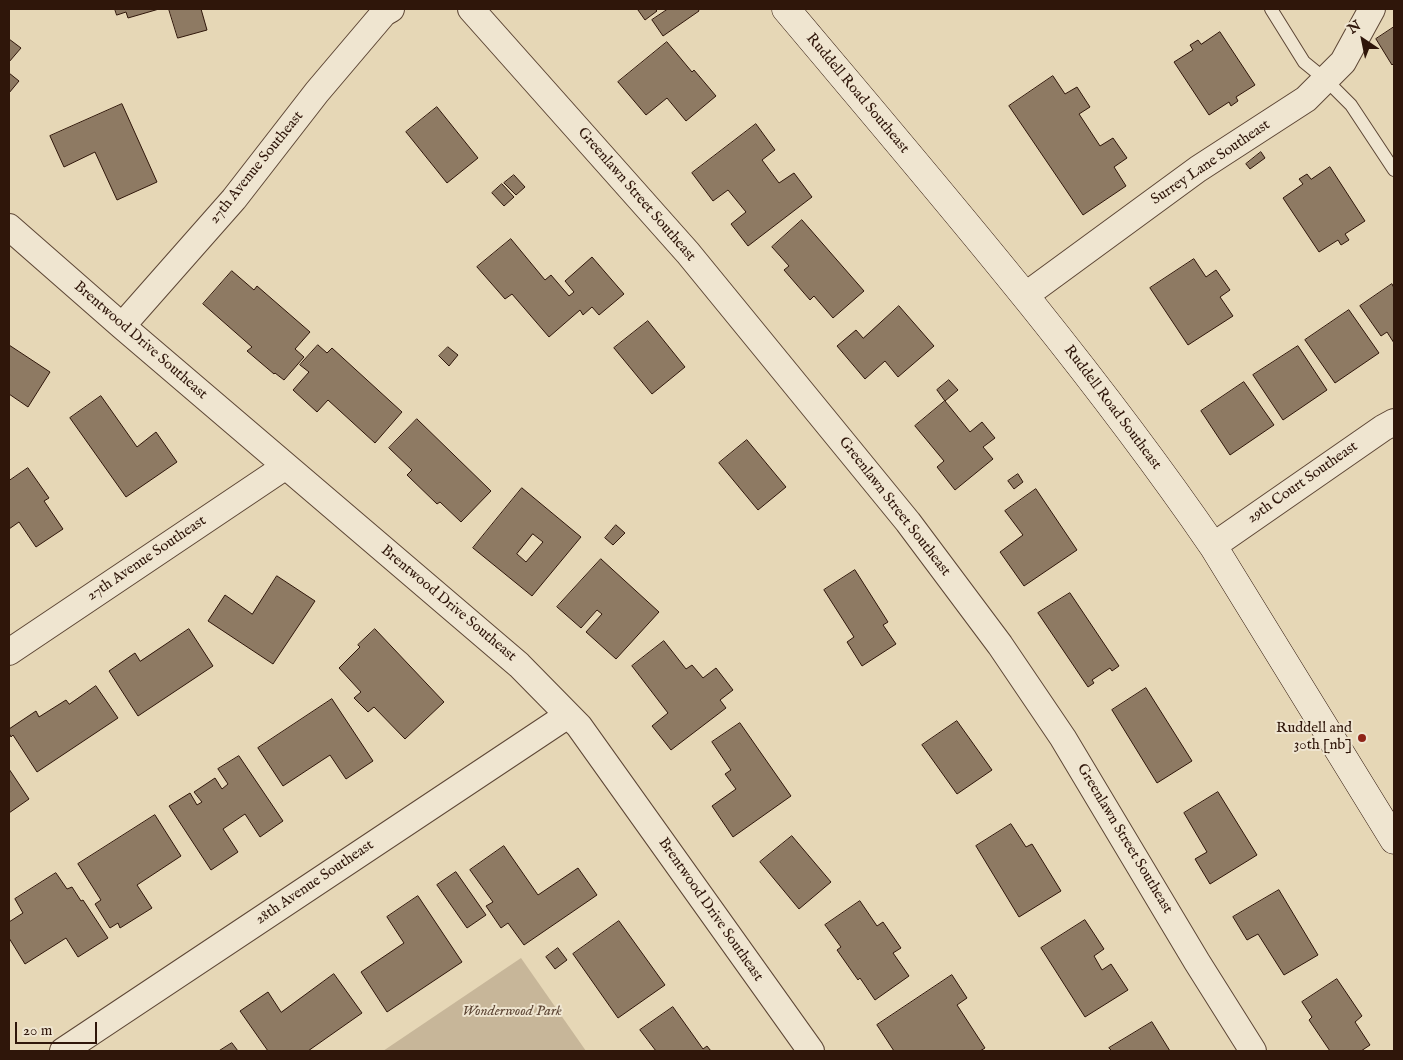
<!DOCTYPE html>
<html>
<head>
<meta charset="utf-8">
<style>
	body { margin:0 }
	#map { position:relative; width:1403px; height:1060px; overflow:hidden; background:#e6d7b6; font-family:"IM FELL English",serif }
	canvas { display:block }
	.frame { position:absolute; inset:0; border:10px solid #2f160a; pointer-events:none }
	.north { position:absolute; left:1338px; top:15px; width:50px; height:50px; -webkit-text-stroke:4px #efe5d0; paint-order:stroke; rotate:326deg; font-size:14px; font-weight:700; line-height:20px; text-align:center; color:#2f160a }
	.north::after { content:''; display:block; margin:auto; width:18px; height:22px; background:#2f160a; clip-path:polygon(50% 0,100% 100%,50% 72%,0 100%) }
	.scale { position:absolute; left:15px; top:1022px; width:82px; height:22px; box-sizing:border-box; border:2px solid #2f160a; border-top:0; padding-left:6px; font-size:15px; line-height:18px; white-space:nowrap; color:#2f160a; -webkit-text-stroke:4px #efe5d0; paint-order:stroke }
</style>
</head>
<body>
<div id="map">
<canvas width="1403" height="1060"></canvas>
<div class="frame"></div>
<div class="north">N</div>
<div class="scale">20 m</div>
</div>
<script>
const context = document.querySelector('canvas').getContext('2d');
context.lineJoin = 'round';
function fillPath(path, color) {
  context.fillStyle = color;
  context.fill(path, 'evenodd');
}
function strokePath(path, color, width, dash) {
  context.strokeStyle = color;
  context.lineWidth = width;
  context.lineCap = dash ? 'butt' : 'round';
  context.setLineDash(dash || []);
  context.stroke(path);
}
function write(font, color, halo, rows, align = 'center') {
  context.font = font + ' "IM FELL English",serif';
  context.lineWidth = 4;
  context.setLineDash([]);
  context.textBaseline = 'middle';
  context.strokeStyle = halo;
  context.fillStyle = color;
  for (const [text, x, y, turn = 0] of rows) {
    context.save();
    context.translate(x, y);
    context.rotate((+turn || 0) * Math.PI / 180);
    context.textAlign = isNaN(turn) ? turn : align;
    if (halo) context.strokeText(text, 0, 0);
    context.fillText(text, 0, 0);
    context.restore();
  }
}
fillPath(new Path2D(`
	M521,958L586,1051H383Z`), '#c7b699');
const building = new Path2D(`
	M115,9H159L128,18L126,12L117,15Z
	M169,9H201L207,30L178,38Z
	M640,9H655L657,11L645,20L638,10Z
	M668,9H698L699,11L663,36L652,20Z
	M1394,27V63L1392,65L1376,39Z
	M1220,32L1255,85L1236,97L1238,101L1231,106L1229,102L1209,115L1174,62L1193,50L1190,45L1198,40L1201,44Z
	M9,39L21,48L9,62Z
	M667,42L692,72L694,70L716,96L686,121L667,98L646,115L618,82Z
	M9,73L19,81L9,93Z
	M1053,76L1065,94L1077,87L1090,107L1079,114L1100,146L1113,138L1127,158L1114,167L1126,186L1083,215L1009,106Z
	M122,104L157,182L117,200L95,152L64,167L50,136Z
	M437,107L478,158L447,183L406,132Z
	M756,124L775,150L762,160L779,183L794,173L812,197L748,246L731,224L746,212L728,190L713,201L692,173Z
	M1261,152L1265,158L1250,169L1246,164Z
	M1330,167L1365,221L1345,234L1349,240L1341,245L1338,240L1319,252L1283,198L1303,184L1299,179L1307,174L1311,179Z
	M514,175L525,187L516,195L504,183Z
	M502,184L514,197L504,206L492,193Z
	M802,220L864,291L833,318L814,296L810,300L784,270L789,266L772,247Z
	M511,239L545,280L551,275L569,296L574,292L565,281L592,257L624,294L599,315L592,307L583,315L580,310L549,337L512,294L505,299L477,267Z
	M1194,259L1206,277L1216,270L1230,290L1220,297L1233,316L1188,345L1150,288Z
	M232,271L254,290L257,286L310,332L295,349L304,357L284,380L275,373L274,374L247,351L252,347L203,304Z
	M1392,284L1394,288V343L1387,332L1381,336L1360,306Z
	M899,306L934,346L898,377L885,361L865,379L837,346L856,330L863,338Z
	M1349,310L1379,353L1335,383L1305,340Z
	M648,321L685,367L652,394L614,348Z
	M9,345L50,372L28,407L9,394Z
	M318,345L327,353L332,348L402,412L375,443L328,400L317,412L293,390L309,372L300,365Z
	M1298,346L1327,390L1283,420L1253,375Z
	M448,347L458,355L449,366L439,356Z
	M949,380L958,390L945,401L937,390Z
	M1244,382L1274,425L1230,455L1201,411Z
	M101,396L137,447L156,432L177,462L126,497L70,418Z
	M945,401L970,432L982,422L995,438L983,447L993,459L955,490L937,467L944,461L915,426Z
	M417,419L491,491L461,522L440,502L437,504L407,475L412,470L389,448Z
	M747,440L786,487L758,510L719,463Z
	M28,468L49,498L44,501L63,529L36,547L19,522L9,529V481Z
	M1018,474L1023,482L1014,489L1008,481Z
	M522,488L581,537L532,596L473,548ZM533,534L543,542L526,562L517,554Z
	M1036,489L1077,550L1024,586L1000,552L1023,535L1005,511Z
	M616,525L625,533L613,545L605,538Z
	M601,559L659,612L616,659L586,632L602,614L597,610L581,628L557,607Z
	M855,570L888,622L883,625L896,644L862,666L847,642L854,637L824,590Z
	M277,576L315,601L273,664L208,621L225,595L252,614Z
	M1070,593L1119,666L1112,671L1110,668L1092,680L1094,683L1088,687L1038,613Z
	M189,629L213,666L138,716L109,671L135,653L140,661Z
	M375,629L444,702L405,739L374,707L368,712L354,698L361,692L339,668L360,647L358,645Z
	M664,641L686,669L692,665L703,678L716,668L733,690L720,700L726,708L671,750L652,726L668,713L632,666Z
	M96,686L118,718L37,772L13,735L11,737L9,733V729L36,711L39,717L66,700L69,704Z
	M1146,688L1192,761L1157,783L1112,710Z
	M332,699L373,761L346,779L330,755L283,786L258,748Z
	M957,721L992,770L957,794L922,745Z
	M740,723L791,796L733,837L712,806L736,789L725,774L731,770L712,742Z
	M239,756L283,821L260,837L245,814L223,829L238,852L211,870L169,806L190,793L197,805L202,802L194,792L215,778L222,789L228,784L218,769Z
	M9,769L29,799L9,813Z
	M1218,792L1257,855L1210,884L1195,859L1207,852L1184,813Z
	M155,815L181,856L137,885L152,908L120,928L118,923L110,928L95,904L101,900L78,864Z
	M1011,824L1026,847L1032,844L1061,891L1019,917L976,846Z
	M792,836L831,882L799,909L760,862Z
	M504,846L538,895L578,868L597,895L524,945L508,923L501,928L486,906L493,902L470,870Z
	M456,872L486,915L467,928L437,885Z
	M56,873L67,889L72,887L81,901L83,900L108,938L78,957L66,938L25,964L9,938V922L23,913L15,899Z
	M1279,890L1318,955L1284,975L1258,934L1247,940L1233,917Z
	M418,896L462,962L387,1012L361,972L404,943L387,917Z
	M860,901L877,926L883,922L901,948L893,953L909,976L875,1000L860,978L858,980L837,950L841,947L825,925Z
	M1085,920L1104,949L1094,956L1102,970L1111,964L1128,990L1085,1017L1041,948Z
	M619,921L665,985L618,1018L573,954Z
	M558,948L567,960L555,969L546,957Z
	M334,974L362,1013L308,1051H268L240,1011L268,992L281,1012Z
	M952,975L967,998L957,1005L985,1048L980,1051H894L877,1025Z
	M1337,979L1362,1016L1355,1022L1370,1045L1361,1051H1330L1309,1020L1312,1017L1302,1002Z
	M673,1007L703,1049L707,1046L711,1051H656L640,1030Z
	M1152,1022L1170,1051H1112L1109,1048Z
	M232,1043L238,1051H219Z`);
fillPath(building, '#8e7a63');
strokePath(building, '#2f160a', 1);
const service = new Path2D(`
	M1271,9L1304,62L1326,80L1351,105L1394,170`);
const minor = new Path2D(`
	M471,9L688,253L908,522L1000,645L1063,738L1197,962L1253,1051
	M9,227L122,326L519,665L579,726L811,1051
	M1026,295L1198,169L1306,99L1343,62L1372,9
	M122,326L234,199L317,92L384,13L391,9
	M1213,546L1383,428L1394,422
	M9,652L286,466
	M63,1051L568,715`);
const secondary = new Path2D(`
	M786,9C933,184 1083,357 1213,546L1394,840`);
strokePath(service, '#5d4635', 14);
strokePath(minor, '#5d4635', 28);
strokePath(secondary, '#2f160a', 29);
strokePath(service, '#efe5d0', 12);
strokePath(minor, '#efe5d0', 26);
strokePath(secondary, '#efe5d0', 28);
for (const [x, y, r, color] of [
	[1362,738,5,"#8f2418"]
]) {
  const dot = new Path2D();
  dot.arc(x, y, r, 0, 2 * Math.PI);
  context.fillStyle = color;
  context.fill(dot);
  strokePath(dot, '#efe5d0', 2);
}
write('15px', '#2f160a', '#efe5d0', [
	["Ruddell Road Southeast",857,94,50],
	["Surrey Lane Southeast",1211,163,-34],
	["27th Avenue Southeast",257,168,-51],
	["Greenlawn Street Southeast",636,195,49],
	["Brentwood Drive Southeast",140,341,41],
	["Ruddell Road Southeast",1112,408,53],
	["29th Court Southeast",1303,483,-35],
	["Greenlawn Street Southeast",894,507,52],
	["27th Avenue Southeast",147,559,-34],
	["Brentwood Drive Southeast",448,604,40],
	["Greenlawn Street Southeast",1124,839,59],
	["28th Avenue Southeast",315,883,-34],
	["Brentwood Drive Southeast",710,910,55]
]);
write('15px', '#2f160a', '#efe5d0', [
	["Ruddell and",1352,729],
	["30th [nb]",1352,746]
], 'right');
write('italic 15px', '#5d4635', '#efe5d0', [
	["Wonderwood Park",512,1012]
]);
</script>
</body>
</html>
